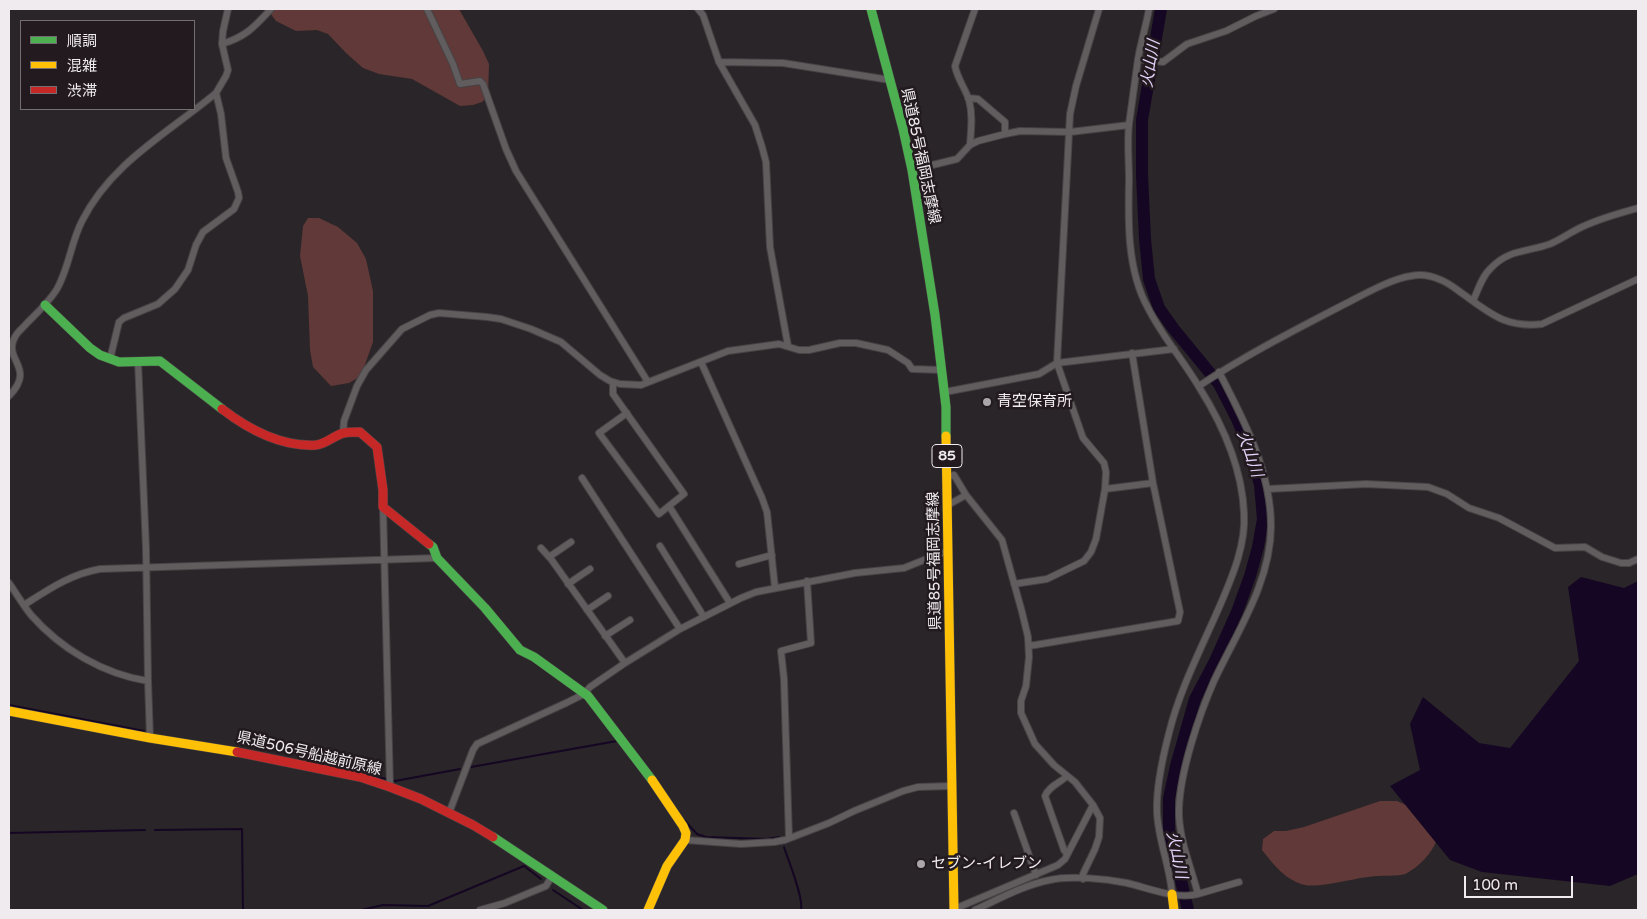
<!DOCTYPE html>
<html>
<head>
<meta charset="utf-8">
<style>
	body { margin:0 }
	#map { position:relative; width:1647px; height:919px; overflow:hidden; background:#2a2528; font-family:"Varela Round","Noto Sans JP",sans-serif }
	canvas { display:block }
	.frame { position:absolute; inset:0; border:10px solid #f0ebee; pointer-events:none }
	.legend { position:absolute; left:20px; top:20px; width:175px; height:90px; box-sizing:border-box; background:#221a1e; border:1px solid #746e71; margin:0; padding:6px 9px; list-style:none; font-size:15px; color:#f0ebee }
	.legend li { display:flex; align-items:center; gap:10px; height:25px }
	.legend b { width:25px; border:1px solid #746e71 }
	.scale { position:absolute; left:1464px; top:876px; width:109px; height:22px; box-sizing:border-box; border:2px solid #f0ebee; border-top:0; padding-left:6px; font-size:15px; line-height:18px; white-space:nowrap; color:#f0ebee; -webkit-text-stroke:4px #221a1e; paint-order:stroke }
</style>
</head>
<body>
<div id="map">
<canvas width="1647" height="919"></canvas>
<div class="frame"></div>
<ul class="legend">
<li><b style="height:6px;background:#4caf50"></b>順調</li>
<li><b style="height:6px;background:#ffc107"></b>混雑</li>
<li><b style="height:6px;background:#c62828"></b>渋滞</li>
</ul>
<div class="scale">100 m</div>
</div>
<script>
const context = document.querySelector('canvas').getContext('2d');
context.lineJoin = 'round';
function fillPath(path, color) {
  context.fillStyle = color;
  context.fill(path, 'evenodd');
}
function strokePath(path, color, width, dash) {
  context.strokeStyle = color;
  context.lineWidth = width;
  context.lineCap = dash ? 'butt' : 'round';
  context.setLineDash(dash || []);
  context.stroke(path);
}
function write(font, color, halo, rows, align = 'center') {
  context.font = font + ' "Varela Round","Noto Sans JP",sans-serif';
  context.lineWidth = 5;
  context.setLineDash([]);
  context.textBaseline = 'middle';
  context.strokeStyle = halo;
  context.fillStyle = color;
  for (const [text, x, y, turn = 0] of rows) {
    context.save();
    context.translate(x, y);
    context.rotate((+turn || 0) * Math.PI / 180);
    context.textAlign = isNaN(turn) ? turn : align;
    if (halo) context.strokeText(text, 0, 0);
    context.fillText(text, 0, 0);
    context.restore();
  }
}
fillPath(new Path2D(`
	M267,9H459L483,51L489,64L488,96L482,102L473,105L460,106L412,79L379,74L363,68L346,53L328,34L317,30L296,31L276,21Z
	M308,218H319L338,227L357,243L366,259L373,291V342L361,376L349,383L331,386L313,367L310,350L308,296L300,256L303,226Z
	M1380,801H1397L1408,806L1437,839C1433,852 1419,867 1407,873C1400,877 1386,875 1377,876C1358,877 1321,888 1305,885C1285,880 1274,865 1262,850L1263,839L1274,831H1286L1304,827Z`), '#603938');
fillPath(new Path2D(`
	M1581,577L1624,588L1638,581V874L1610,886L1482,872L1450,860L1390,786L1420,770L1410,724L1423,697L1479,743L1510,748L1579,661L1568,587Z`), '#150723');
strokePath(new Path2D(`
	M9,705L144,731
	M471,767L617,741
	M364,774L395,781L460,769
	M684,820L697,834L706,837L767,839L779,837
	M155,830L242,829L243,910
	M9,833L145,830
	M784,847C788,860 804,898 801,910
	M553,890L583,910
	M361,910L383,905L428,906L524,866L541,879`), '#150723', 2);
strokePath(new Path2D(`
	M1161,9L1142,120V175L1145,239L1149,279L1159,308L1173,328L1219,384L1237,419L1252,456L1260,485L1263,519L1258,547L1250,576L1237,612L1215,661L1195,699L1176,766L1169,798V830L1188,910`), '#150723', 12);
const street = new Path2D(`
	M427,9L453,64L460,84L480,81L483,84L506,149L516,171L648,382
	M698,9L703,15L719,62L755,125L762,147L766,162L770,247L788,346
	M1149,9C1146,26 1141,42 1138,59C1135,80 1132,103 1129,124C1127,142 1129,162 1129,180C1128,222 1127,270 1148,308C1162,336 1183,360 1199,387C1223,425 1242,467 1244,513C1246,544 1233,575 1221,603C1203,645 1180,688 1169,733C1163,756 1156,789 1157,812C1158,840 1170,866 1172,894
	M222,44C247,36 254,27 271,9
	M1138,59L1163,62L1187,44L1226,31L1256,16L1274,9
	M719,62L783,63L890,80
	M968,98L978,99L1005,122V134
	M970,145C971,130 973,115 969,100C965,88 957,78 955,66L975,9
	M912,170L957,159L970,145L978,141L1005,134L1020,131L1070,132L1129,125
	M1473,301C1478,290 1482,276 1491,268C1509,249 1528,252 1550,244C1562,239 1572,231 1584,226C1601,218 1620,213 1638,208
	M110,359L119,322L124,318L158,304L175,289L188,270L196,245L203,232L234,209L239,198L238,192L226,158L221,114L216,93
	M138,361L146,548L148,681
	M701,362L762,498L767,512L775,588
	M613,382V394L684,494L659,514L599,433L627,413
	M1199,386C1244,356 1293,331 1341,306C1359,297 1392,278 1411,276C1420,274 1432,276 1441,280C1449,283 1456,289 1463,294C1491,314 1506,328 1542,324L1638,279
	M945,392L1039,374L1057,363L1174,349
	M9,396C37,367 2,360 15,337C17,332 23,328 27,323C38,312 49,302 57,289C69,268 71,242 82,221C111,163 168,133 216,93L226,76L228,70L222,44L223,31L228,9
	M343,433L344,421L357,386L366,370L402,329L430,315L439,313L487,317L501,319L531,329L561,342L600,375L610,381L620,384L641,385L728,351L779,344L799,350H809L840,343H856L888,350L908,363L912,369L942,370
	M948,476L954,475L966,495L1002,540L1022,612L1028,637L1029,657L1026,686L1021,701V713L1026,724L1035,744L1054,765L1075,782L1093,805L1100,818L1099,837L1095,849L1083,874V879
	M582,478L680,629
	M1105,489L1153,483
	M1268,489L1366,484L1428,487L1447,494L1469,508L1499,518L1555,548L1585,547L1602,557L1621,563H1629L1638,559
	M948,505L966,495
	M669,506L730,603
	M383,507L390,787
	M660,546L704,617
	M541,548L551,559L625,663
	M549,557L571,542
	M739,564L772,555
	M9,583C16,593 23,605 31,615C61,649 103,674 148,681L150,738
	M568,584L590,569
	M1014,584L1047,579L1084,561L1091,552L1096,539L1105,489L1106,472L1104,463L1083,438L1057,363L1070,114L1076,86L1099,9
	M24,605C49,589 71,574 100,569L437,558
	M587,610L608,596
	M605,636L630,620
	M1029,646L1178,621L1180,612L1153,483L1132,353
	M1067,776C1060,783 1049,786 1045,796L1064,850L1067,854
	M449,813L473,750L477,744L566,703L584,694L590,687L625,663L680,629L741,598L756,592L855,573L904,568L949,550
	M1014,813L1036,875
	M789,838L784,679L781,651L811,643L807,581
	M685,840L741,844L774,842L785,840L829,823L854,811L903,791L918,787L951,786
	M1198,894L1239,882
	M954,906L959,907L1058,865L1065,859L1093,805
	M480,910L505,903L546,886L552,876
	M975,910C999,899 1024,885 1050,880C1070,875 1106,879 1127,883C1148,888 1177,900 1198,894C1191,867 1178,837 1179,809C1180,772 1199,715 1214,681C1237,632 1271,582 1271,526C1271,471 1244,420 1219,372`);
const fast = new Path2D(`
	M871,9L903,129L912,170L935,315L946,407V436
	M45,305L90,348L100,355L119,362L160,361L222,409
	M429,544L433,547L437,558L485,608L520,650L534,657L588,696L652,780
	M493,837L603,910`);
const slow = new Path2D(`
	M946,436L954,910
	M9,711L150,738L237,752
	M1172,894L1174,910
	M648,910L667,866L685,840L686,833L683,826L652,780`);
const jam = new Path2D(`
	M222,409C248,429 282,447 316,445C327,444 334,435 344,433C349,432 355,432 360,432L377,447L383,490V507L429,544
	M237,752L360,777L390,787L421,799L473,825L493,837`);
strokePath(street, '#474345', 8);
strokePath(fast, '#474345', 10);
strokePath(slow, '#474345', 10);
strokePath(jam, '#474345', 10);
strokePath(street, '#615d5f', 6);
strokePath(fast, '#4caf50', 9);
strokePath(slow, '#ffc107', 9);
strokePath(jam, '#c62828', 9);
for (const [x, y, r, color] of [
	[987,402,5,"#aba6a9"],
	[921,864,5,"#aba6a9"]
]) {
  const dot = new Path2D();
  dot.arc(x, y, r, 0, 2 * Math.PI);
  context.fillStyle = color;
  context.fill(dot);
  strokePath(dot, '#221a1e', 2);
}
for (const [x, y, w] of [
	[947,456,30]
]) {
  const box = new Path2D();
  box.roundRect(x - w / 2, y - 11.5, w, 23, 4);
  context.fillStyle = '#221a1e';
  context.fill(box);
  strokePath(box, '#f0ebee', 1);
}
write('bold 14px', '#f0ebee', null, [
	["85",947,456]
]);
write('15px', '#f0ebee', '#221a1e', [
	["県道85号福岡志摩線",920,156,78],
	["県道85号福岡志摩線",935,561,-91],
	["県道506号船越前原線",309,754,13]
]);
write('15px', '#f0ebee', '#221a1e', [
	["青空保育所",997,402],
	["セブン-イレブン",931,864]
], 'left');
write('italic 16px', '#e4d3fa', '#221a1e', [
	["火山川",1151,64,-81],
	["火山川",1249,454,71],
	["火山川",1176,855,78]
]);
</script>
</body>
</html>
